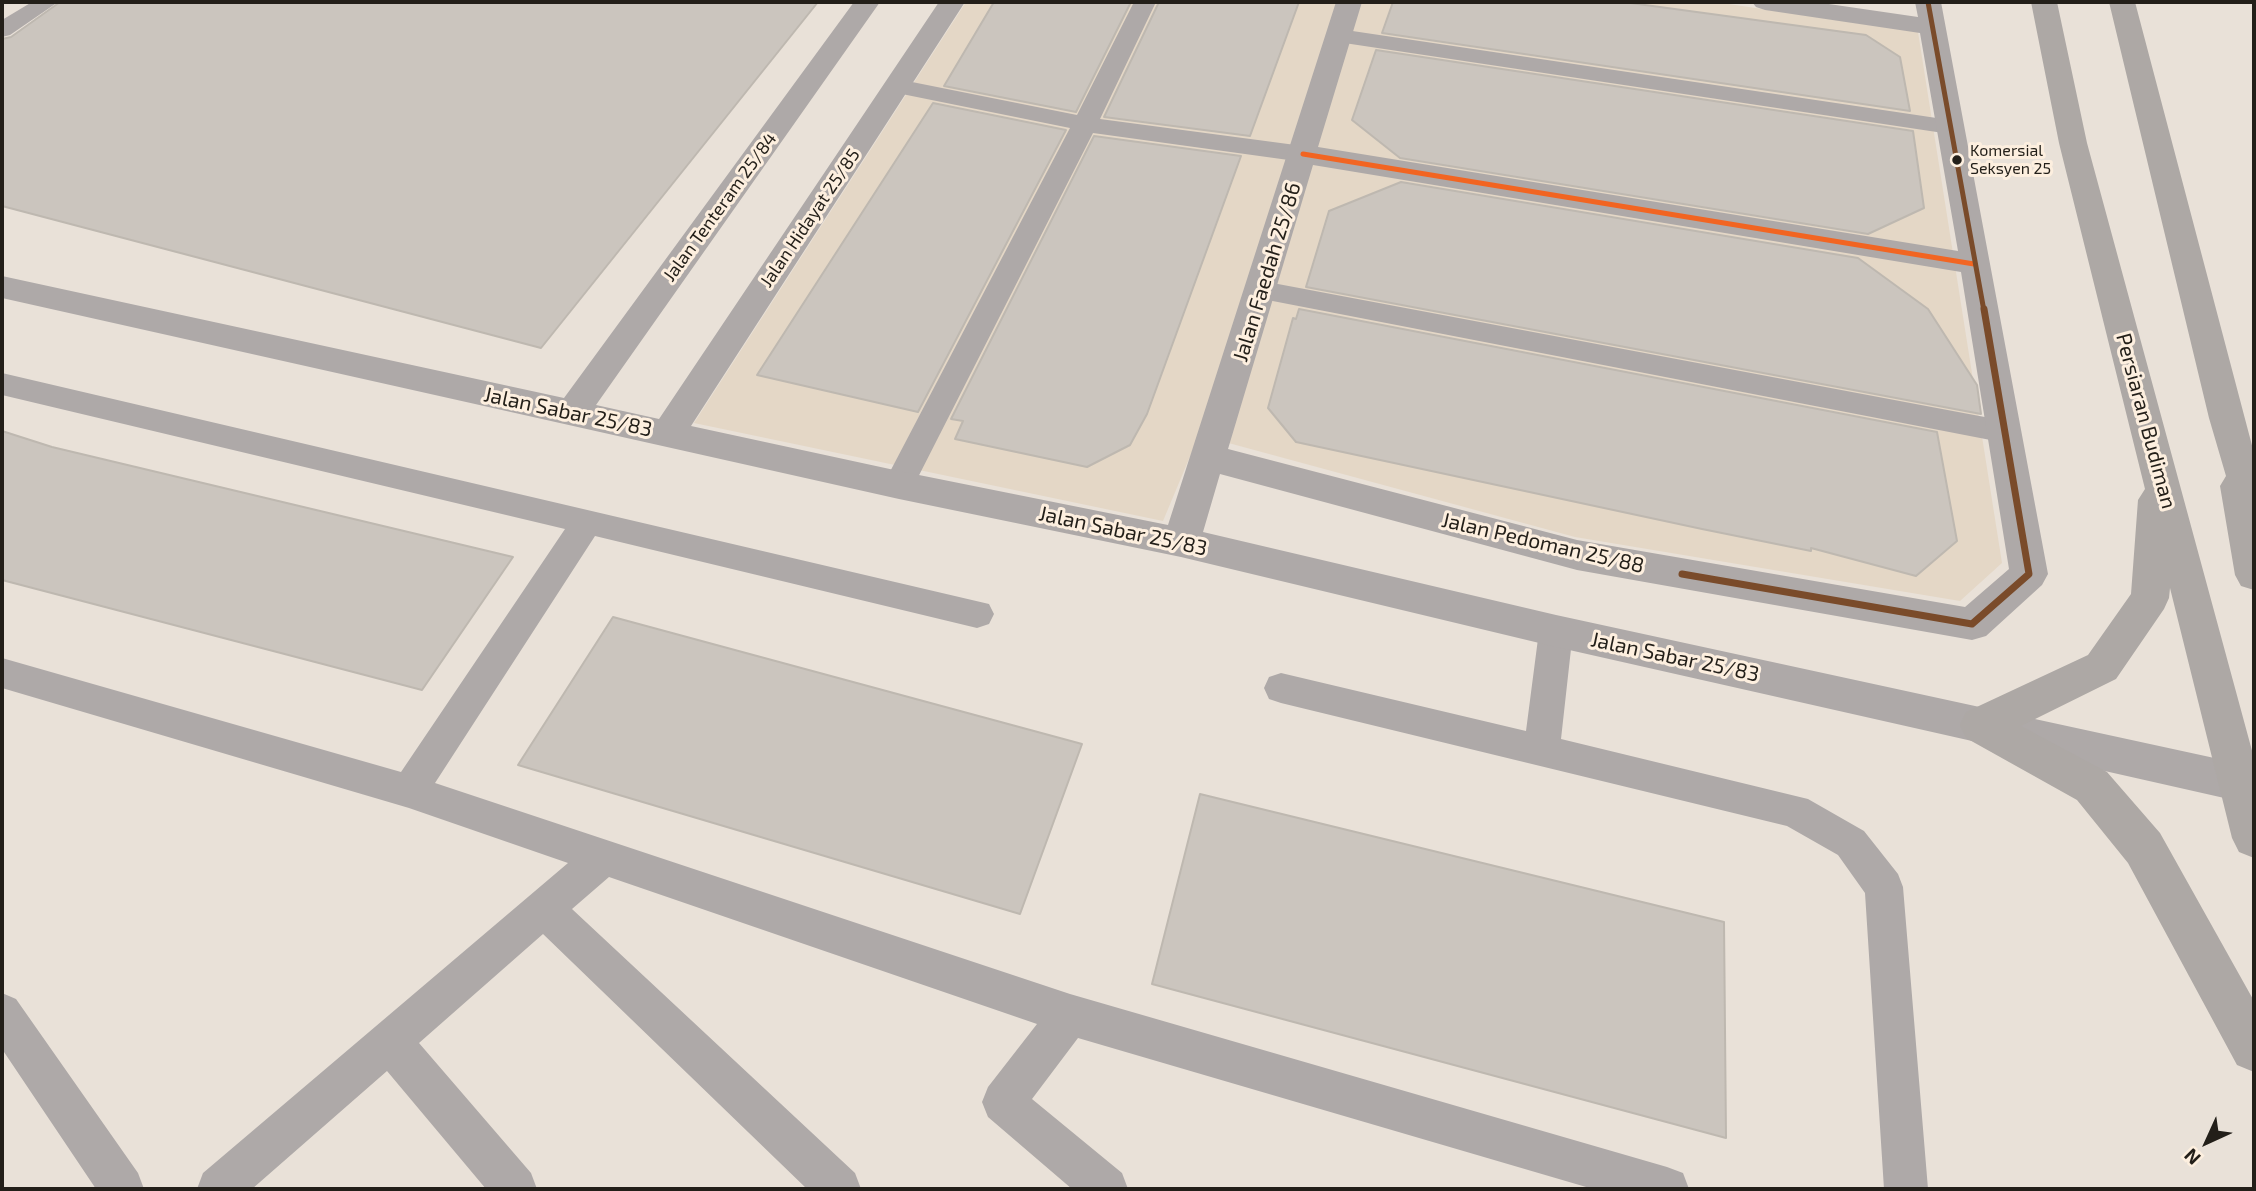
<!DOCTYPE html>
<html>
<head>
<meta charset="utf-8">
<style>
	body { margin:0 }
	#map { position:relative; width:2256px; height:1191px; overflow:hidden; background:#e9e1d8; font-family:"Exo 2",sans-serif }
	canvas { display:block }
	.frame { position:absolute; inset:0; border:4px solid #231f19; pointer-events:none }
	.north { position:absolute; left:2172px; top:1107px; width:70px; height:70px; -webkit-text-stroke:5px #fdefdf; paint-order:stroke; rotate:225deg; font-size:19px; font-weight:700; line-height:28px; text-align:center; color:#231f19 }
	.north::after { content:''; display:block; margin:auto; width:24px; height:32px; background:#231f19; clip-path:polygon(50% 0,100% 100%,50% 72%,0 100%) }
</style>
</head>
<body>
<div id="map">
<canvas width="2256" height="1191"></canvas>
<div class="frame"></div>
<div class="north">N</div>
</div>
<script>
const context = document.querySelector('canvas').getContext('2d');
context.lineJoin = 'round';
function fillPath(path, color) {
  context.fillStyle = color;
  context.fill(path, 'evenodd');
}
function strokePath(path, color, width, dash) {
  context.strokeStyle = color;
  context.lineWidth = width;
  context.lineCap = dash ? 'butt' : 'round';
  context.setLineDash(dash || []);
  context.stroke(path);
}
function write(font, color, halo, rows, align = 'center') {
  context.font = font + ' "Exo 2",sans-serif';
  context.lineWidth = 6;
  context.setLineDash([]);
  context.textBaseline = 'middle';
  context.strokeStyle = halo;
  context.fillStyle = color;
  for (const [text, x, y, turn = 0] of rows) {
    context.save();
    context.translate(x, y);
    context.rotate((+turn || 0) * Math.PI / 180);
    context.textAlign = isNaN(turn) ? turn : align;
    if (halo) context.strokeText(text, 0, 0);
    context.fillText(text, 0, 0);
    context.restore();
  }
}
fillPath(new Path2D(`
	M966,2H1715L1918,32L2002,563L1960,601L1575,537L1199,435L1163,521L694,423Z`), '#e4d7c6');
const building = new Path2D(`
	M60,2H818L541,348L2,206V39L11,37Z
	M994,2H1131L1076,112L944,86Z
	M1159,2H1299L1250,136L1104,117Z
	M1393,2H1623L1866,35L1900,57L1910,111L1382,33Z
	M1376,50L1913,131L1924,208L1868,234L1400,158L1352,120Z
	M933,103L1066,130L918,412L757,375Z
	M1094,136L1241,156L1147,414L1130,445L1087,467L955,439L963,421L951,419Z
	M1401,182L1858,258L1928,309L1977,385L1981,414L1306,287L1329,211Z
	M1299,309L1937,432L1957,541L1916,576L1811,548V551L1702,529L1296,442L1268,408L1293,318L1296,319Z
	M2,431L52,447L513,557L422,690L2,580Z
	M613,617L1082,744L1020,914L518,765Z
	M1200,794L1724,922L1726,1138L1152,984Z`);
fillPath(building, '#cbc5be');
strokePath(building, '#beb8b0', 2);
fillPath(new Path2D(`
	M32,2H58L10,35L2,37V20Z
	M1134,2H1156L1100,119L1303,146L1312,149L1316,154L1312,159L1303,162L1093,133L910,493L899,497L888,493L883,485L1070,128L897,93L889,91L885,86L889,81L897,79L1077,115Z
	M1339,29L1950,120L1959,122L1962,127L1959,132L1950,134L1331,41L1328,36L1331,31Z
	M1262,281L2006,421L2017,424L2021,432L2017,440L2006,443L1252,297L1248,290L1252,283Z
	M2,373L989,604L994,614L989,624L977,628L595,536L435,783L1070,994L1667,1167L1683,1173L1689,1189H1593L1078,1038L1032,1099L1122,1173L1128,1189H1072L988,1117L982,1102L988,1087L1037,1024L609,877L572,909L855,1173L861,1189H807L543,934L419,1043L531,1173L537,1189H486L387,1071L252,1189H197L203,1173L568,863L409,808L2,688V658L401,772L565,529L2,395Z
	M1556,617L1568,621L1573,631L1561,739L1808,799L1864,831L1898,874L1903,887L1928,1189H1884L1865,893L1838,855L1787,826L1281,703L1269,699L1264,688L1269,677L1281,673L1526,731L1539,631L1544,621Z
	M2,993L16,999L138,1173L144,1189H96L2,1049Z`), '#aea9a8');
fillPath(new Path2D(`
	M854,2H880L596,405L659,419L939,2H965L691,426L899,471L1168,525L1336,2H1362L1318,147L1958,251L1920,33L1765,10L1756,7L1752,2H1815L1918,17L1915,2H1941L2048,574L2042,585L1986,636L1972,640L1577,570L1220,474L1203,532L1556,615L2242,764L2254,768V798L2242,802L1556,647L1181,557L899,499L2,298V276L564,398ZM1313,165L1961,272L2009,569L1965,607L1577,540L1228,449Z`), '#aea9a8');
fillPath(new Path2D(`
	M2031,2H2057L2087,143L2254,758V858L2239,852L2232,838L2170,588L2169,598L2164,609L2116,679L2021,726L2107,772L2160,833L2254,1001V1072L2237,1065L2128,863L2077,800L1966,738L1960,725L1966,712L2088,655L2131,594L2138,500L2145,489L2059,143Z
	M2109,2H2135L2254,453V590L2241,586L2235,575L2220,486L2226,476L2209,418Z`), '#ada8a5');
strokePath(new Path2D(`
	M1303,154L1974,264`), '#f26522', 5);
strokePath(new Path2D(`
	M1928,2L1984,311`), '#7a4b2a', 5);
strokePath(new Path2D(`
	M1682,574L1972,624L2029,574L1984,309`), '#7a4b2a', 7);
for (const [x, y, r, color] of [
	[1957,160,6,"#231f19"]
]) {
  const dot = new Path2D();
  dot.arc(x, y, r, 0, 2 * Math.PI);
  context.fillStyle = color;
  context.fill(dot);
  strokePath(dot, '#fdefdf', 2.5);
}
write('16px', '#231f19', '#fdefdf', [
	["Komersial",1970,151],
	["Seksyen 25",1970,169]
], 'left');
write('18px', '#231f19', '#fdefdf', [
	["Jalan Tenteram 25/84",720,207,-54],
	["Jalan Hidayat 25/85",810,218,-56]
]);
write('21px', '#231f19', '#fdefdf', [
	["Jalan Faedah 25/86",1267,272,-73],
	["Jalan Sabar 25/83",568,412,12],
	["Persiaran Budiman",2146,421,75],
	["Jalan Sabar 25/83",1123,531,12],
	["Jalan Pedoman 25/88",1543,543,13],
	["Jalan Sabar 25/83",1675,657,12]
]);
</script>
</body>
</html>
